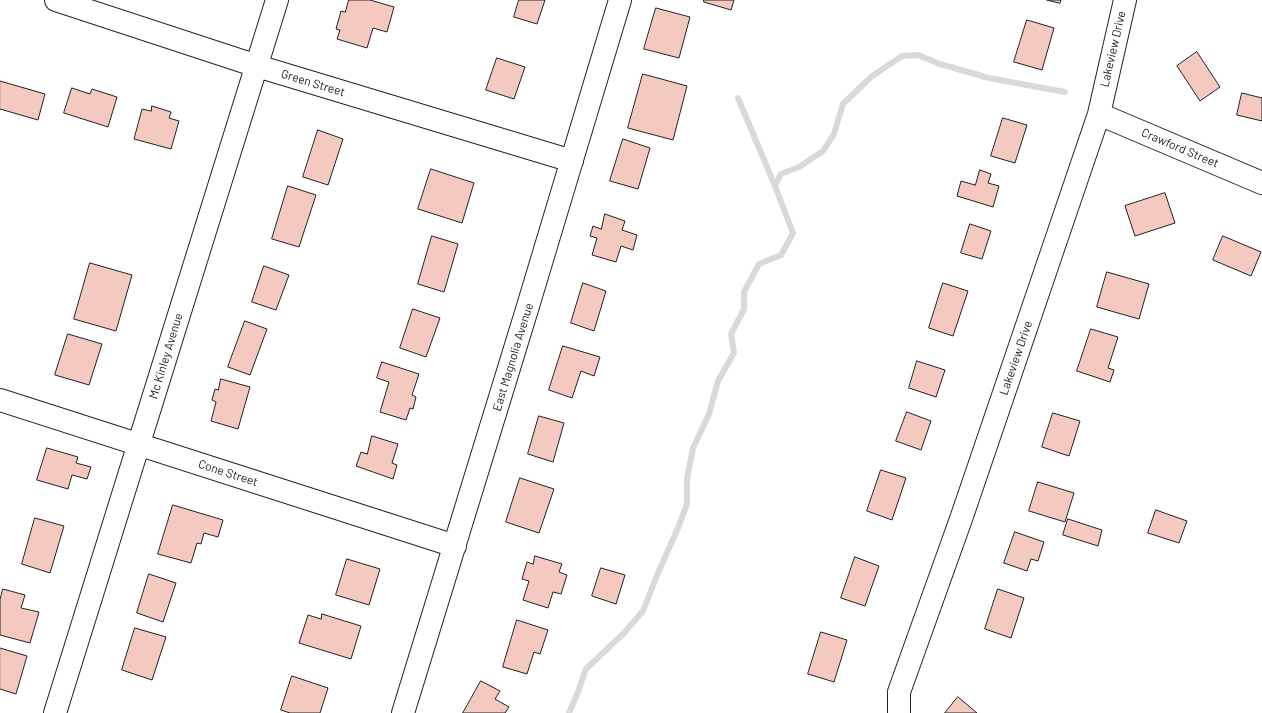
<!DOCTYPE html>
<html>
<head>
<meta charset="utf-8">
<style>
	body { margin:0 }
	canvas { display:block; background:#fff }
</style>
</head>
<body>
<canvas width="1262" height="713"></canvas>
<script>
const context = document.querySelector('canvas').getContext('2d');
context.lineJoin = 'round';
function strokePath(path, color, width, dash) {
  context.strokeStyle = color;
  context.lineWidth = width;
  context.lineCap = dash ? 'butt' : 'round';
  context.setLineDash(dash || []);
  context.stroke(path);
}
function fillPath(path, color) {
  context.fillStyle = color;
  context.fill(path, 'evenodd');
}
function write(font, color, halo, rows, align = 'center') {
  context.font = font + ' Barlow,sans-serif';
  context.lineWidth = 3;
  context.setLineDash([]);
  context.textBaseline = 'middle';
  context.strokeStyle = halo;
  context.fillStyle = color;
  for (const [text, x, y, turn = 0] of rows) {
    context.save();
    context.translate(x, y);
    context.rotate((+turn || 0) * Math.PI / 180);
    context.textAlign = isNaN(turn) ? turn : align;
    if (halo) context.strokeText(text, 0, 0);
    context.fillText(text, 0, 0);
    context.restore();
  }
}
strokePath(new Path2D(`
	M738,98L775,186
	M569,713L578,692L586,669L624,633L643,611L658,573L678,528L687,504V478L693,448L709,414L718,381L734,353L731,334L744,309V292L759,264L781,255L793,233L775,186L781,174L799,167L823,151L834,134L843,104L871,77L902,56L918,55L940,64L989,78L1065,92`), '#d9d9d9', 6);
const building = new Path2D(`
	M349,0H370L394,7L387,32L373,28L367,48L337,39L340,30L336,29L341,11L345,12Z
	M519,0H545L537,24L514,17Z
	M704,0H734L731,10L704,2Z
	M1047,0H1061L1060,3Z
	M656,8L690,17L679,58L644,49Z
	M1027,20L1054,28L1042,70L1014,62Z
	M1197,52L1220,87L1200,101L1177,66Z
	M497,58L525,67L514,99L486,90Z
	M643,74L687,86L673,140L628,128Z
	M0,81L45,94L38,120L0,109Z
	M72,88L90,94L92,89L117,97L108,127L64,113Z
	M1242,93L1262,98V121L1237,115Z
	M152,106L171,112L169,118L179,121L171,149L134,139L142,109L151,111Z
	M1003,118L1027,125L1015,163L991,156Z
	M318,130L343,139L328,185L303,177Z
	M623,139L650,148L638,189L610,181Z
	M431,169L474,183L462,223L418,209Z
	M980,170L991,174L988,183L999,186L993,207L957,196L961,181L975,185Z
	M288,186L316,195L299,247L272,239Z
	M1165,193L1175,223L1135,236L1125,206Z
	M605,214L625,221L622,230L637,235L633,250L621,246L616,262L592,255L597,238L590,236L593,226L601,229Z
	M970,224L991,231L982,259L961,253Z
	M432,236L458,244L444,292L418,284Z
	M1223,236L1261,252L1251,276L1213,260Z
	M90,263L132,275L116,331L74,319Z
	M264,266L289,275L276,310L252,302Z
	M1107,272L1149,284L1139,319L1097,307Z
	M583,283L606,291L594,331L571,323Z
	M943,283L968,291L953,336L929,328Z
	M413,309L440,318L426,357L400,348Z
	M245,321L267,329L250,375L228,367Z
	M1091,329L1118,337L1108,368L1114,370L1110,382L1077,371Z
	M68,334L102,344L89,385L55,375Z
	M563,346L600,357L594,376L581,371L572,398L549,390Z
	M917,361L945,370L936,397L909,388Z
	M382,362L419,374L412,395L416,397L413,409L410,408L406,420L380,412L389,382L377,378Z
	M221,379L250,387L238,429L211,421L216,402L212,400L215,389L218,390Z
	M907,412L931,421L921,450L896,441Z
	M1053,413L1080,421L1069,456L1042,447Z
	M539,416L564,423L553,462L528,454Z
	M372,436L398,444L392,463L397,465L393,479L356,466L361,452L367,454Z
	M47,448L78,457L76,463L91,467L87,479L72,475L68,489L37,480Z
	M881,470L906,478L892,520L867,511Z
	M520,478L554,489L539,533L506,522Z
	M1038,482L1074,493L1065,522L1029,511Z
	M173,505L223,520L218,537L204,533L201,544L197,543L191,563L158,554Z
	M1156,510L1187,521L1179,543L1148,533Z
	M35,518L64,526L50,573L22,564Z
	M1068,519L1102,530L1098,546L1063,535Z
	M1015,532L1044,542L1038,561L1031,559L1027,571L1004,563Z
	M535,556L562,564L559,572L567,575L561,594L553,592L548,608L523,600L529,581L522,579L527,562L533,564Z
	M855,557L879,566L865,606L841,598Z
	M347,559L380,569L369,605L336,595Z
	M601,568L625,575L616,604L592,596Z
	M149,574L176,583L163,622L137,613Z
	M3,589L25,595L21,608L39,612L30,643L0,635V600Z
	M998,589L1024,598L1011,638L985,629Z
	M322,614L361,626L351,659L299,643L308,615L321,619Z
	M517,620L548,630L540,654L534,652L527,674L503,667Z
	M135,628L166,637L152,680L122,670Z
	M821,632L847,640L834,682L808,674Z
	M0,648L27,656L16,694L0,689Z
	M292,676L328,688L320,713H290L281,710Z
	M481,681L500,691L495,699L509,707L505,713H463Z
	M958,697L977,713H945Z`);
fillPath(building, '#f3c9c0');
strokePath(building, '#222', 1);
const minor = new Path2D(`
	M56,0L257,66L572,161
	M1099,114L1262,183
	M0,400L455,546
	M55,713L277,0
	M403,713C477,476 549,238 620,0
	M899,713V692L961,519L1099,114L1125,0`);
strokePath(minor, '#222', 24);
strokePath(minor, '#fff', 22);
write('12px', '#222', '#fff', [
	["Lakeview Drive",1113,49,-77],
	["Green Street",313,83,17],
	["Crawford Street",1180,148,23],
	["Mc Kinley Avenue",166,356,-73],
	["East Magnolia Avenue",513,357,-73],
	["Lakeview Drive",1016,358,-71],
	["Cone Street",228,473,18]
]);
</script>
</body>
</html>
